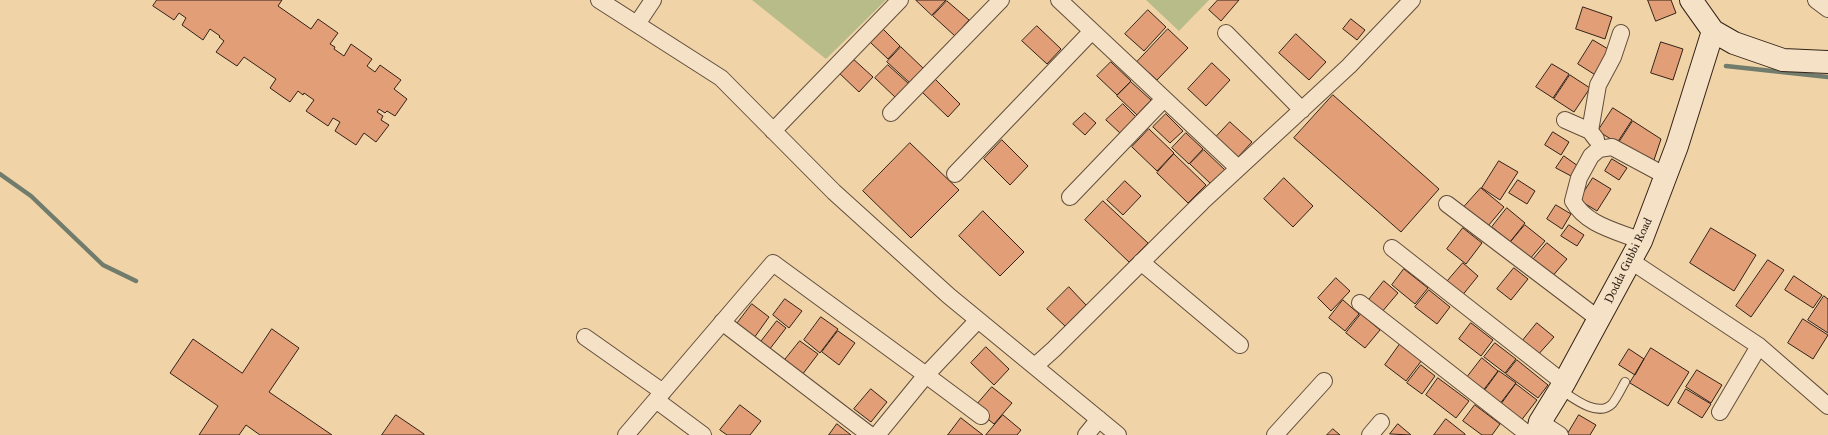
<!DOCTYPE html>
<html>
<head>
<meta charset="utf-8">
<style>
	body { margin:0 }
	canvas { display:block; background:#f0d3a7 }
</style>
</head>
<body>
<canvas width="1828" height="435"></canvas>
<script>
const context = document.querySelector('canvas').getContext('2d');
context.lineJoin = 'round';
function fillPath(path, color) {
  context.fillStyle = color;
  context.fill(path, 'evenodd');
}
function strokePath(path, color, width, dash) {
  context.strokeStyle = color;
  context.lineWidth = width;
  context.lineCap = dash ? 'butt' : 'round';
  context.setLineDash(dash || []);
  context.stroke(path);
}
function write(font, color, halo, rows, align = 'center') {
  context.font = font + ' "IM FELL Great Primer",serif';
  context.lineWidth = 3.5;
  context.setLineDash([]);
  context.textBaseline = 'middle';
  context.strokeStyle = halo;
  context.fillStyle = color;
  for (const [text, x, y, turn = 0] of rows) {
    context.save();
    context.translate(x, y);
    context.rotate((+turn || 0) * Math.PI / 180);
    context.textAlign = isNaN(turn) ? turn : align;
    if (halo) context.strokeText(text, 0, 0);
    context.fillText(text, 0, 0);
    context.restore();
  }
}
fillPath(new Path2D(`
	M752,0H886L826,59Z
	M1146,0H1209L1179,31Z`), '#b8bc88');
strokePath(new Path2D(`
	M1726,66L1828,77
	M0,174L31,196L103,265L136,281`), '#717c6c', 4.5);
const building = new Path2D(`
	M157,0H282L278,6L311,29L318,19L338,33L330,44L335,47L334,49L344,56L351,44L372,59L367,66L375,72L380,65L401,80L394,89L407,99L395,116L387,111L385,113L379,109L377,112L383,116L381,120L389,125L376,142L364,133L356,145L335,131L340,122L333,118L328,126L306,111L314,100L304,93L303,95L298,91L290,102L270,88L276,79L244,57L237,66L216,52L224,41L219,37L220,36L210,29L203,40L182,25L186,18L179,13L174,20L153,6Z
	M916,0H946L932,15Z
	M1218,0H1239L1221,21L1209,10Z
	M1648,0H1671L1676,13L1656,21Z
	M947,1L969,20L955,36L933,16Z
	M1583,7L1612,17L1605,39L1576,29Z
	M1148,10L1166,27L1144,51L1125,34Z
	M1351,19L1365,30L1357,40L1343,29Z
	M1037,26L1061,49L1047,64L1022,41Z
	M883,29L900,46L888,59L870,42Z
	M1168,29L1188,48L1157,80L1137,62Z
	M1296,34L1326,62L1309,80L1279,53Z
	M1593,40L1613,52L1597,76L1578,64Z
	M1661,42L1683,49L1673,80L1651,73Z
	M901,47L924,69L910,83L887,62Z
	M851,57L873,77L859,92L837,71Z
	M1111,62L1131,81L1117,95L1097,76Z
	M1212,63L1230,80L1206,106L1188,89Z
	M1552,64L1569,74L1553,98L1536,87Z
	M888,65L909,84L896,98L875,78Z
	M1570,75L1590,88L1574,112L1554,99Z
	M934,78L960,104L948,117L922,92Z
	M1131,82L1151,100L1137,115L1117,96Z
	M1333,95L1439,189L1401,232L1294,138Z
	M1123,104L1136,117L1120,133L1106,120Z
	M1613,108L1632,120L1617,143L1598,131Z
	M1085,113L1096,123L1085,135L1073,124Z
	M1166,114L1183,131L1170,143L1153,127Z
	M1633,121L1661,139L1652,166L1618,144Z
	M1230,122L1252,142L1238,157L1216,137Z
	M1149,129L1174,153L1157,171L1132,147Z
	M1553,132L1569,142L1561,155L1545,145Z
	M1186,133L1203,149L1189,164L1172,148Z
	M1002,140L1028,166L1010,185L984,159Z
	M910,143L959,190L911,238L863,191Z
	M1204,150L1225,170L1211,184L1190,164Z
	M1174,154L1206,185L1188,203L1157,173Z
	M1564,156L1578,166L1571,176L1556,168Z
	M1612,159L1627,168L1619,180L1605,171Z
	M1499,161L1518,172L1500,200L1482,188Z
	M1284,178L1313,206L1293,227L1264,199Z
	M1593,178L1611,189L1597,211L1579,200Z
	M1518,180L1535,191L1527,204L1509,193Z
	M1125,181L1141,196L1123,215L1107,200Z
	M1481,188L1504,207L1488,226L1464,207Z
	M1103,201L1148,243L1129,262L1085,220Z
	M1556,205L1571,214L1562,229L1547,219Z
	M1507,208L1525,223L1510,242L1492,227Z
	M983,211L1024,252L1000,276L959,236Z
	M1525,225L1545,241L1529,260L1509,244Z
	M1569,225L1584,235L1577,246L1561,236Z
	M1463,228L1482,243L1466,264L1447,249Z
	M1711,228L1756,255L1734,291L1690,263Z
	M1547,243L1567,259L1551,278L1531,262Z
	M1768,260L1784,270L1751,317L1736,306Z
	M1463,263L1478,276L1461,297L1445,284Z
	M1514,268L1528,279L1511,300L1497,289Z
	M1404,269L1428,288L1415,304L1392,285Z
	M1794,276L1822,295L1813,308L1785,290Z
	M1336,278L1350,291L1331,311L1318,298Z
	M1384,281L1398,293L1381,313L1367,302Z
	M1069,287L1086,305L1065,326L1047,309Z
	M1429,290L1450,307L1437,324L1415,307Z
	M1824,296L1828,299V333L1808,320Z
	M785,299L802,311L789,328L773,315Z
	M1343,300L1359,314L1345,331L1329,318Z
	M752,304L769,317L754,338L736,325Z
	M1361,314L1380,330L1365,348L1346,333Z
	M821,317L838,329L820,353L804,340Z
	M1803,319L1828,335L1813,359L1788,343Z
	M777,321L786,328L769,350L760,343Z
	M1471,323L1493,340L1481,356L1459,339Z
	M1537,323L1554,337L1536,357L1520,344Z
	M272,329L299,348L269,392L332,435H260L246,425L239,435H199L218,406L170,373L193,339L242,373Z
	M838,331L855,343L839,365L822,352Z
	M800,341L818,354L802,375L784,361Z
	M1495,343L1516,359L1505,373L1484,357Z
	M1400,344L1422,360L1406,381L1385,365Z
	M986,347L1009,369L994,385L971,363Z
	M1651,348L1689,372L1668,406L1630,383Z
	M1629,349L1644,359L1635,375L1619,365Z
	M1482,358L1498,371L1482,392L1465,380Z
	M1517,360L1548,385L1538,398L1506,374Z
	M1421,365L1435,376L1422,394L1407,383Z
	M1697,370L1722,385L1711,403L1686,387Z
	M1499,371L1516,383L1499,405L1483,393Z
	M1438,378L1469,401L1456,418L1426,395Z
	M1516,384L1537,400L1520,422L1500,406Z
	M992,387L1012,403L994,424L974,408Z
	M871,389L887,402L871,422L854,409Z
	M1686,389L1711,404L1702,418L1678,403Z
	M740,405L761,421L750,435H727L720,430Z
	M1475,405L1500,424L1492,435H1482L1463,421Z
	M396,415L424,434V435H382Z
	M1003,415L1021,430L1017,435H986Z
	M1579,415L1596,425L1590,435H1567Z
	M961,418L983,435H948Z
	M1446,419L1465,434V435H1434Z
	M837,424L851,435H829Z
	M1398,424L1411,435L1390,434Z
	M1333,429L1340,435H1327Z`);
fillPath(building, '#e19e77');
strokePath(building, '#332218', 1);
const lane = new Path2D(`
	M1561,390C1573,398 1598,418 1612,404C1617,398 1621,389 1625,382`);
const street = new Path2D(`
	M599,0L721,78L834,192L949,296L1118,435
	M1059,0L1238,168
	M1816,0L1828,9
	M637,24L653,0
	M1226,33L1302,110
	M891,113L1001,0
	M1565,120L1590,131L1596,139
	M773,131L900,0
	M1590,131L1598,85L1613,57L1621,33
	M955,174L1092,31
	M1070,197L1164,99
	M1447,204L1600,320
	M1641,241C1617,231 1586,225 1573,201L1579,178L1591,156L1599,149L1612,147L1666,176
	M1392,248L1564,383
	M1631,261L1759,346L1828,406
	M1141,262L1240,345
	M1360,303L1529,435
	M722,322L870,435
	M585,337L663,392
	M1035,366L1054,349L1202,202L1349,66L1412,0
	M656,400L703,435
	M1720,412L1759,346
	M1540,422L1560,435
	M626,435L773,263L926,375L978,320
	M877,435L926,375L981,416
	M1086,435L1099,419
	M1275,435L1324,381
	M1370,435L1381,422`);
const secondary = new Path2D(`
	M1691,0L1713,31L1734,43L1783,60L1828,62
	M1537,435L1540,422L1564,383L1641,241L1677,146L1713,31`);
strokePath(lane, '#624e3c', 10);
strokePath(street, '#624e3c', 18);
strokePath(secondary, '#332218', 24);
strokePath(lane, '#f5e2c6', 8);
strokePath(street, '#f5e2c6', 16);
strokePath(secondary, '#f5e2c6', 22);
write('12px', '#332218', '#f5e2c6', [
	["Dodda Gubbi Road",1629,261,-64]
]);
</script>
</body>
</html>
